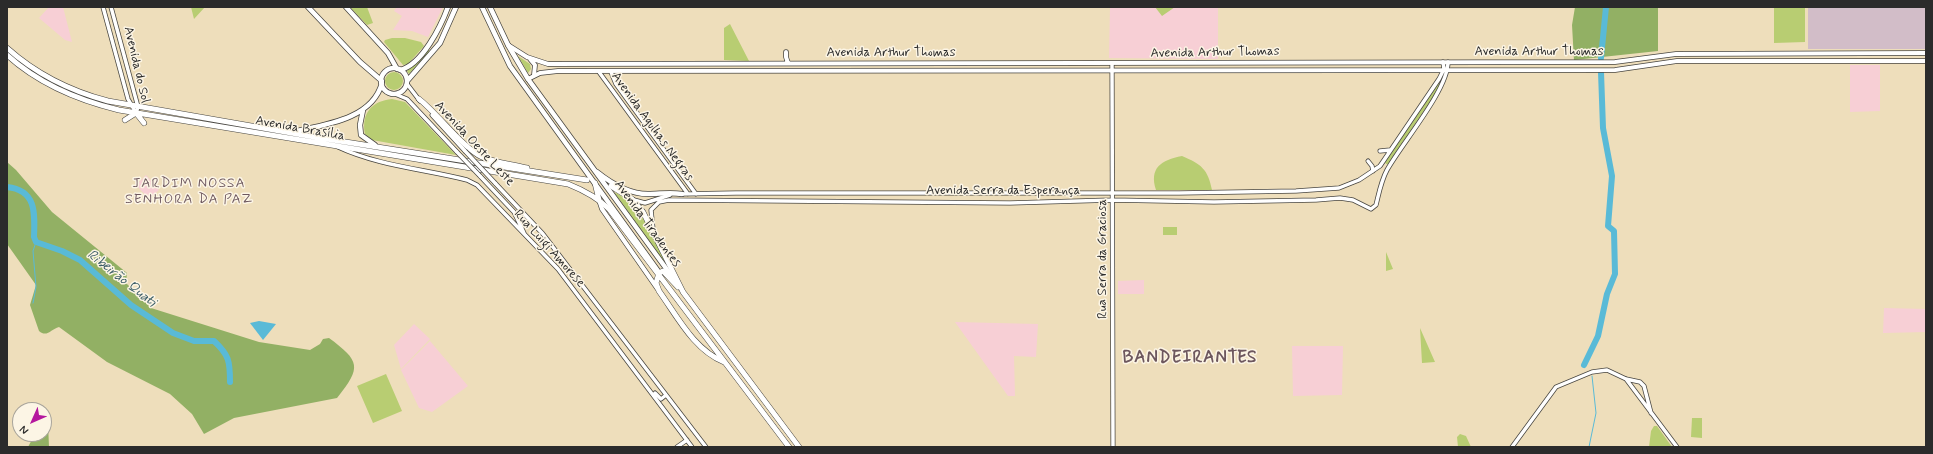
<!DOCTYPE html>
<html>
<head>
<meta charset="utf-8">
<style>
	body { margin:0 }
	#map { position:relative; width:1933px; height:454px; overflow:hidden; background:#eedebb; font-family:Mynerve,sans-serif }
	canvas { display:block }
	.frame { position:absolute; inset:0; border:8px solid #2b2b2b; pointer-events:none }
	.north { position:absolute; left:12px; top:402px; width:40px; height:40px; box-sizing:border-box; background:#fcf5e5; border:1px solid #a8a49b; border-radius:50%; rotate:225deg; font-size:11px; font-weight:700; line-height:16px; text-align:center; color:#2b2b2b }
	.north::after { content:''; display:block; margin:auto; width:14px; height:18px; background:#b5179e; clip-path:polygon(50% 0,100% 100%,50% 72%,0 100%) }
</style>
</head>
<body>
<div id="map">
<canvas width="1933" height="454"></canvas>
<div class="frame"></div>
<div class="north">N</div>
</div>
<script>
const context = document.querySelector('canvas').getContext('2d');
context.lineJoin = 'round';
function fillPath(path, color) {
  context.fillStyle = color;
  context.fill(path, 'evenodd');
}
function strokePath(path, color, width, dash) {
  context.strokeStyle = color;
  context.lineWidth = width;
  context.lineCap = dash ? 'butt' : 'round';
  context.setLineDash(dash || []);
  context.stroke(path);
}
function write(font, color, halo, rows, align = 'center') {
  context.font = font + ' Mynerve,sans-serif';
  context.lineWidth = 3;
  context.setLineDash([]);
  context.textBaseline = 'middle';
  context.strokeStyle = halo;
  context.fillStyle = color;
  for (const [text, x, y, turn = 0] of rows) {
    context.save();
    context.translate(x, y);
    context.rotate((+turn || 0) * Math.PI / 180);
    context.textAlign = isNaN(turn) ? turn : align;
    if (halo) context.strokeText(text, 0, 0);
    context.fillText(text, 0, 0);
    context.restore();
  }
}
fillPath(new Path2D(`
	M49,7H63L72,42L65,40L39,18Z
	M397,7H414L419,9L420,7H443L428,37L412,31L393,30L402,16L394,11Z
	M1110,7H1218V59L1109,58Z
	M1850,65H1880V111L1850,112Z
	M146,175L159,190L149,199L136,185Z
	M1144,280V294H1118V281Z
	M1884,308L1926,309V332L1883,333Z
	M955,322L1038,324L1036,357L1014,356L1015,396H1008Z
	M414,324L430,339L401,369L394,345Z
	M430,341L468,386L432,412L419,408L401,370Z
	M1292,346H1343L1342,395L1293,396Z`), '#f7cfd5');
fillPath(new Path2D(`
	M1808,7H1926V49H1808Z`), '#d2bdc8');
fillPath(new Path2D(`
	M191,7H205L194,19Z
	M350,7H367L373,23L367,25Z
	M1155,7H1175L1162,16Z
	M1774,7H1805V42L1774,43Z
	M730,24L749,61L724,60V28Z
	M392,38H405L421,42L424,46L408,64L403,65L384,42L385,40Z
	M429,47V52L409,74L407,71Z
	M518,56L530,64L531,69L528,73Z
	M385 81a9 9 0 1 1 18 0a9 9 0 1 1-18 0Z
	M1439,83L1441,85L1388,164H1386L1385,162Z
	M392,99L405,102L456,155L372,140L365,134C361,113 372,101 392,99Z
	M1182,156C1201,164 1208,169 1212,190H1156C1149,168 1161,160 1182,156Z
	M614,192C643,206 654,240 668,267Z
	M1163,227H1177V235H1163Z
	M1386,252L1393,269L1386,271Z
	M1420,328L1435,362L1422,363Z
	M386,374L402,411L373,423L357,386Z
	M1692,418H1702V438L1691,437Z
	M1654,426H1657L1672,447H1649L1651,431Z
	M1460,434L1466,436L1471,447H1458L1457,437Z`), '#b8cd72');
fillPath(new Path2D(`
	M1575,7H1658V51L1574,60L1572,25Z
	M7,162L16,170L52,212L127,273L126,283L151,308L259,342L310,350L320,344L323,339L329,338C360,361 362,367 337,398L234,418L204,434L192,414L170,394L107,362L59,327C51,329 47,338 39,331L30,305L36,285L7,244Z
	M44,420L48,423L49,447H28L35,434H44Z`), '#92b064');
fillPath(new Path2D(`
	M259,321L276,324L263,340L250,323Z`), '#59bad7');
strokePath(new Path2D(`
	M33,303L36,287L33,251L36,242
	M1589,447L1596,413L1592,376`), '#59bad7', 1);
strokePath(new Path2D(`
	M1601,58L1606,7
	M7,187C36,190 35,212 34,237L36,242L62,251L80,260L131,305L173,333L194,341H214C229,355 230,361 230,382
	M1584,365L1598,336L1607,294L1615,274L1614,231L1608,226L1612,176L1603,128L1601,72`), '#59bad7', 6);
const tertiary = new Path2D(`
	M103,7L128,99L136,113
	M111,7L138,107L136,113
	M1112,64L1113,447
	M599,72L688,194
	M611,72L616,84L696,194
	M407,84L420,101
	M395,94L407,99L457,152
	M432,115L465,151
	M338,147C379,166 424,169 467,180L477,185L558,269L692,447
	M1380,151L1390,150
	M1368,161L1372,166L1373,171
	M480,176L514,212L524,233
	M495,183L543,234L706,447
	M680,194L736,193H1179L1296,191L1339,188L1359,180L1380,166L1439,79L1444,69L1443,62
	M634,200L645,203L670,195
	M653,229L651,210L659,202L669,200L1010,203L1112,200L1214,202L1316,200L1340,198L1353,200L1371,209L1376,205C1379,193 1381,181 1387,170C1402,143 1448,90 1448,62
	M1626,379L1677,447
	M655,393L661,399L666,395
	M677,447L687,440
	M1512,447L1556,387L1592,372L1607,370L1626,379L1640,382L1644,386L1651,413`);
const secondary = new Path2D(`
	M508,45L527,57L548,64L1615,62L1676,54L1926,53
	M786,52V57L788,63
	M530,59L535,65L534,75
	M528,79L540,73L558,71L1615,70L1677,61H1926
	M599,200L602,209L657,288`);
const primary = new Path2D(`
	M308,7L360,62L382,81
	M346,7L388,53L397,69
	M482,7L510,66L658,271
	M490,7L508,45L528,79L676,282
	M381 81a13 13 0 1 1 26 0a13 13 0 1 1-26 0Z
	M400,70C422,65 441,26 448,7
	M407,81L440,43L456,7
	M363,110L360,125L361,135L375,145
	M292,132C323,125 372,120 382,83
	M597,172C612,184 629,194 648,194C660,194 670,192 682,194`);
const trunk = new Path2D(`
	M7,48C36,74 70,91 108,101L320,138L587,180
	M7,55C39,84 77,100 119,110L568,184C583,190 598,198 609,209L789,447
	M419,99C437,113 464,149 482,157C496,163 512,164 527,168
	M136,113L144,123
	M125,120L136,113
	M595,183L599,200
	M611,186L632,199L643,212L683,292L799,447
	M659,273L656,283L659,291C677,316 694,350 724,362
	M659,273L663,271L678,287`);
strokePath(tertiary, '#484641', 5);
strokePath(secondary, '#484641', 5.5);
strokePath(primary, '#484641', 6);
strokePath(trunk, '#484641', 6);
strokePath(tertiary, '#fff', 3.5);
strokePath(secondary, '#fff', 4);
strokePath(primary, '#fff', 4.5);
strokePath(trunk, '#fff', 5);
const tertiaryBridge = new Path2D(`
	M465,151L495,183
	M457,152L480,176`);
strokePath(tertiaryBridge, '#484641', 5, []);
strokePath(tertiaryBridge, '#fff', 3.5);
write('13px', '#2b2b2b', '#fcf5e5', [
	["Avenida Arthur Thomas",1539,52],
	["Avenida Arthur Thomas",891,53],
	["Avenida Arthur Thomas",1215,53,-1],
	["Avenida do Sol",136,65,77],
	["Avenida Agulhas Negras",652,127,54],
	["Avenida Brasília",300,129,10],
	["Avenida Oeste Leste",474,144,47],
	["Avenida Serra da Esperança",1003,191],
	["Avenida Tiradentes",647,224,54],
	["Rua Luigi Amorese",549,249,48],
	["Rua Serra da Graciosa",1103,259,-90]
]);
context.letterSpacing = '1px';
write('14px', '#6d575e', '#fcf5e5', [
	["JARDIM NOSSA",189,184],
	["SENHORA DA PAZ",189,200]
]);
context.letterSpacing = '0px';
write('italic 14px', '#3b5d67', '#fcf5e5', [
	["Ribeirão Quati",121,279,38]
]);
context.letterSpacing = '1px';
write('bold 17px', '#6d575e', '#fcf5e5', [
	["BANDEIRANTES",1190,358]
]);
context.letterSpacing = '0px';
</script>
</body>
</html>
